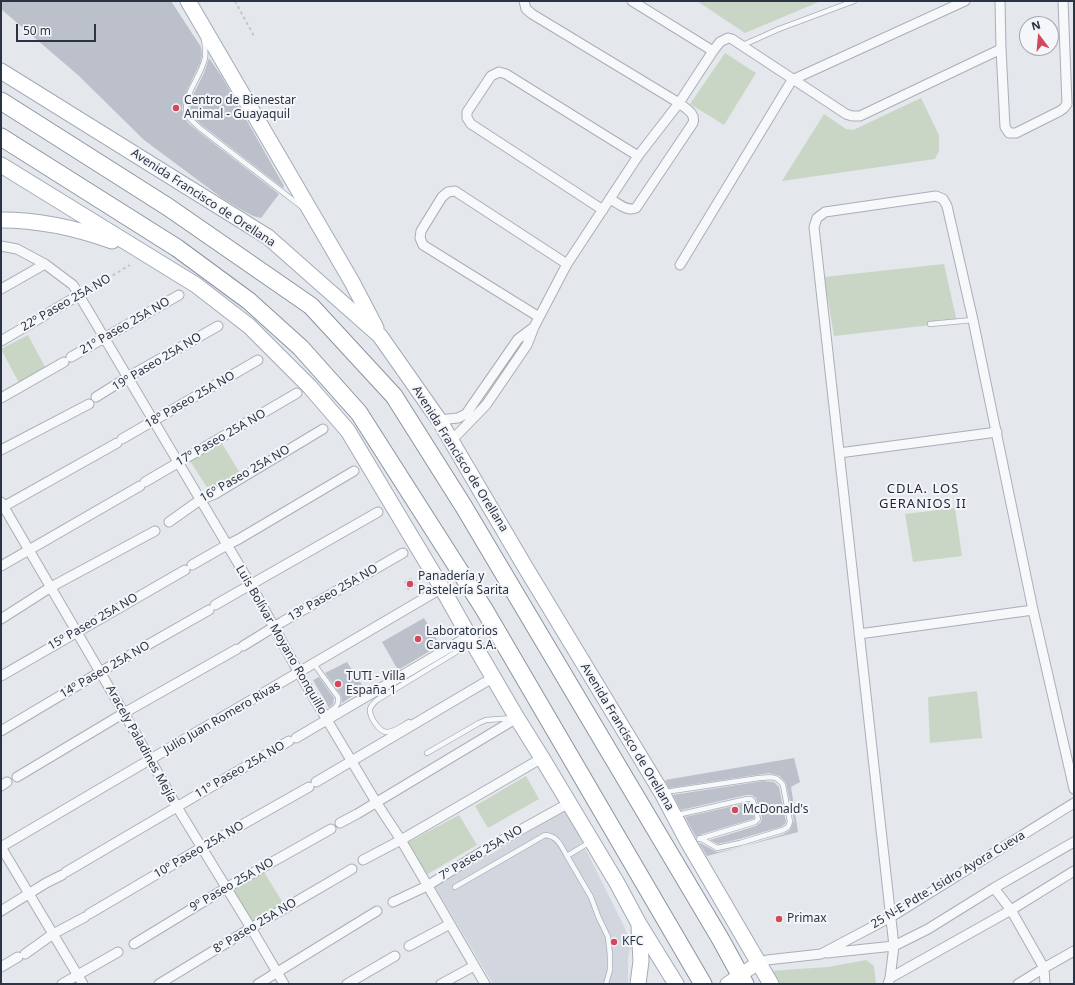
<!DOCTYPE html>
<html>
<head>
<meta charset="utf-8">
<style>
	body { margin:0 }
	#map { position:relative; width:1075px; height:985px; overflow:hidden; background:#e4e7ec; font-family:"Noto Sans",sans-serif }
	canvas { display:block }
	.frame { position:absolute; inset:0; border:2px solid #2b3445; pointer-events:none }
	.north { position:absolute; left:1019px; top:16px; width:40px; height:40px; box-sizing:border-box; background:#f4f6f9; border:1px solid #a4a8b1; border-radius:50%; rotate:344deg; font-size:11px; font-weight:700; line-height:16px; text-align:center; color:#2b3445 }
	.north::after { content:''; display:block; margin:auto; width:14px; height:18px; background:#d1495b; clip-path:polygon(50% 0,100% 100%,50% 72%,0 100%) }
	.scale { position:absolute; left:16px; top:24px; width:80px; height:18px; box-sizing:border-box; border:2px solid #2b3445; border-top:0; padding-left:5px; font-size:12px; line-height:14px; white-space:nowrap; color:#2b3445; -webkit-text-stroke:3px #f4f6f9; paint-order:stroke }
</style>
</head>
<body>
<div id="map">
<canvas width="1075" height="985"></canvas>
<div class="frame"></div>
<div class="north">N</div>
<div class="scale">50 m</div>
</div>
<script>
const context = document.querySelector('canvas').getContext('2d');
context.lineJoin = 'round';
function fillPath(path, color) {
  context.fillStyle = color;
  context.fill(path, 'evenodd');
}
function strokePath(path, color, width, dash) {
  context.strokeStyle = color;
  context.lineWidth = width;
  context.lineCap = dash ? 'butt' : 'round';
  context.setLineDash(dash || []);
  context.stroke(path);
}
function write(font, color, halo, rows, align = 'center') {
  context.font = font + ' "Noto Sans",sans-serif';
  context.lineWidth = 4;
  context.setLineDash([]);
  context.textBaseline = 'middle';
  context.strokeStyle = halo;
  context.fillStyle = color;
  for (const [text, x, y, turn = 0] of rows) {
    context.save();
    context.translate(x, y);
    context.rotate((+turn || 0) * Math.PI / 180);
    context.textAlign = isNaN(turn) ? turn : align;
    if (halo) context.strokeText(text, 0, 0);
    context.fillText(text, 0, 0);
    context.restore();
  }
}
fillPath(new Path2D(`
	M566,810L624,926L631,946L628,957V984H493L435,887Z`), '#d2d6de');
fillPath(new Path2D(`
	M697,1H821L745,33Z
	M725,53L756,73L724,125L690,104Z
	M921,98L939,135V151L935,159L782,181L824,114L846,129L853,130Z
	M944,264L957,322L834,336L824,277Z
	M28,335L46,369L19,383L1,349Z
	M221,442L240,473L210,492L190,461Z
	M955,508L962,556L913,562L905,514Z
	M977,691L982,738L930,743L928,697Z
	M526,776L539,799L488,828L475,806Z
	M459,815L477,845L426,875L407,843Z
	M264,872L283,903L250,922L231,891Z
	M866,960L874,966L876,984H777L770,971L828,967Z`), '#c9d6c5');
fillPath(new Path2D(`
	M1,1H171L201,47L202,55L200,63L188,88L183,102L182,110L184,116L188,123L199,132L279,194L261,218L253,216L242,210L222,198L144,140L78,75L1,9Z
	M209,58L222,77L284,186L283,188L203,126L194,118L191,113L190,109L192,97L204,73Z
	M411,578L416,585L408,590L404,582Z
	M424,618L440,645L398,670L382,642Z
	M347,662L364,688L342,703L341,695L325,673Z
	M319,677L334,698L333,704L329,708L313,680Z
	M794,758L800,782L791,787L798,832L707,856L699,843H700L715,851L718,852L741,847L784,834L790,830L794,821L786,783L780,776L769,773L669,788L665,780Z
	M763,781L774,782L779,787L786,822L785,824L781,827L739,839L718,844L710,840L756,826L761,822L762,818L756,798L752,795H746L681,810L673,795Z
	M747,803H750L754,818L753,819L699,835L696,837L685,817Z`), '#bbc0ca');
const lane = new Path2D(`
	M204,39C205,46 206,52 205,58C201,76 186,91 186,109C186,117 195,124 201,129L302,207
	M743,45L779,29L854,1
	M930,324L973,320
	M314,664L338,697C340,707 332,710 324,715
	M409,722C403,725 394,733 386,732C379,731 370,718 370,710C370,706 374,703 377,700L471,643
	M427,753L479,723L486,720L513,718
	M665,792L759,778C769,777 777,775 783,785L790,822L788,827L783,830L740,843L717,848L700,838
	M677,815L747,799H751L753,801L758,819L755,822L699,839
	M590,842L567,856L591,897L598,916L608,937L610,955V970L606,984
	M455,887L545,835C558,836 561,846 567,856`);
const street = new Path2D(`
	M524,1L526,9L532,14L679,103C686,109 696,113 693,123L636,208C627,212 618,203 610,199
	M632,1L713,51
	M1000,1L1001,49L1005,127L1009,133H1016L1060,111L1064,108L1067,104L1063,1
	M603,210L471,124L467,118V112L491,76L499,72L506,74L638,156
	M1,246L17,249L45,264L73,285L251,585L299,673L376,802L401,840L485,984
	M680,265L792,80L965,1
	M1,289L45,264
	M539,317L423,245L420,238L421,231L442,197L448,192L455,191L567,264
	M1,341L79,295
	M71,357L179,295
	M96,397L128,377L218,326
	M1,398L64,362
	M439,420L458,418L466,414L518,339L534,327
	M122,439L258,360
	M451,441L486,405L527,345L534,327L567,264L638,156L679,103L713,51L720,42L728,38L732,39L846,114L852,116H860L1001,49
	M1,450L89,404
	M839,453L997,432
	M145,482L297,393
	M1,502L124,713L177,807L251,928L284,984
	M1,508L117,443
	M169,522L200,500L215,494L323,429
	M192,565L227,545L239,539L354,471
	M1,566L140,486
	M215,605L378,512
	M1,619L51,587L155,531
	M859,634L1033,610
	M243,646L282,622L403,553
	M1,676L185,570
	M1,731L100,672L209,610
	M296,738L469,636
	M17,777L124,713L237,649
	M316,782L494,677
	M1,786L7,782
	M340,823L357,814L517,718
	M1,847L442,588
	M1,847L83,984
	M363,860L401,840L542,758
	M66,872L289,741
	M994,888L1011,910L1044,968L1045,984
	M393,902L427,886L488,848L569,803
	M1,911L46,883L62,875
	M89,914L201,848L309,787
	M134,944L226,888L331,829
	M409,946L450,924
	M827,953L894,946L928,929L994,888L1074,842
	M25,954L53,934L85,917
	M758,963L767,960L821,954L891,917L1074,803
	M1,967L18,957
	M890,978L1011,910L1074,871
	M62,984L118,952
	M159,984L251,928L352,869
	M258,984L377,911
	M347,984L395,956
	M441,984L474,966
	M888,984L890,978L894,946L814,227L817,218L825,212L936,196L943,199L947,206L973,320L1033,610L1074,789
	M1018,984L1044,968L1074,951`);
const secondary = new Path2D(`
	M727,984L758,963`);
const primary = new Path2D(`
	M188,1L352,282L376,328
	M1,71L268,237L380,336L439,420L524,565L662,793L688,842L771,984
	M1,165L196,285L249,326L310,387L348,431L442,588L469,636L517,718L542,758L617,883L639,924L676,984
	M1,220C39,220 76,228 112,241
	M638,984L641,961L639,927`);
const highway = new Path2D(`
	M1,101L168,207L311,306L394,396L464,507L721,940L745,984
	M1,137L177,248L249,301L301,348L359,413L484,609L703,984`);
strokePath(lane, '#a9aeb7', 6);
strokePath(street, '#a9aeb7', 11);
strokePath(secondary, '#a9aeb7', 15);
strokePath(primary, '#a3abb8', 17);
strokePath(highway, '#8b94a3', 19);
strokePath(new Path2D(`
	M235,1L255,38
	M87,291L130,265`), '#c2c5cb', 2, [3, 3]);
strokePath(lane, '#f7f8fa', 4.5);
strokePath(street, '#f7f8fa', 9);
strokePath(secondary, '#fff', 13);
strokePath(primary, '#fff', 15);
strokePath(highway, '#fff', 17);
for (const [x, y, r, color] of [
	[176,108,4,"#d1495b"],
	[410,584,4,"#d1495b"],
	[418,639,4,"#d1495b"],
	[338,684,4,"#d1495b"],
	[735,810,4,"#d1495b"],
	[779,919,4,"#d1495b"],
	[614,942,4,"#d1495b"]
]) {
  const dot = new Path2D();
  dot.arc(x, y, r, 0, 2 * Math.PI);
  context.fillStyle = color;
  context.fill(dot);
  strokePath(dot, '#f4f6f9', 1.5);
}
write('12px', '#2b3445', '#f4f6f9', [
	["Centro de Bienestar",184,101],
	["Animal - Guayaquil",184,115],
	["Panadería y",418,577],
	["Pastelería Sarita",418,591],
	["Laboratorios",426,632],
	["Carvagu S.A.",426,646],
	["TUTI - Villa",346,677],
	["España 1",346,691],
	["McDonald's",743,810],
	["Primax",787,919],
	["KFC",622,942]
], 'left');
write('12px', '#2b3445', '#f4f6f9', [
	["Avenida Francisco de Orellana",203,198,33],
	["22º Paseo 25A NO",66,303,-30],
	["21º Paseo 25A NO",125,326,-30],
	["19º Paseo 25A NO",157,362,-31],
	["18º Paseo 25A NO",190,400,-30],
	["17º Paseo 25A NO",221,438,-30],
	["Avenida Francisco de Orellana",460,459,58],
	["16º Paseo 25A NO",245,474,-30],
	["13º Paseo 25A NO",333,593,-30],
	["15º Paseo 25A NO",93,622,-30],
	["Luis Bolívar Moyano Ronquillo",281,640,60],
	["14º Paseo 25A NO",105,670,-30],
	["Julio Juan Romero Rivas",222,718,-30],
	["Avenida Francisco de Orellana",627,737,59],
	["Aracely Paladines Mejía",141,744,61],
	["11º Paseo 25A NO",240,770,-30],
	["10º Paseo 25A NO",199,850,-30],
	["7º Paseo 25A NO",481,853,-31],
	["25 N-E Pdte. Isidro Ayora Cueva",948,880,-31],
	["9º Paseo 25A NO",232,885,-30],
	["8º Paseo 25A NO",255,926,-31]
]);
context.letterSpacing = '1px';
write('13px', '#1d2536', '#f4f6f9', [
	["CDLA. LOS",923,489],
	["GERANIOS II",923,504]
]);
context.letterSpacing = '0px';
</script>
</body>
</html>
